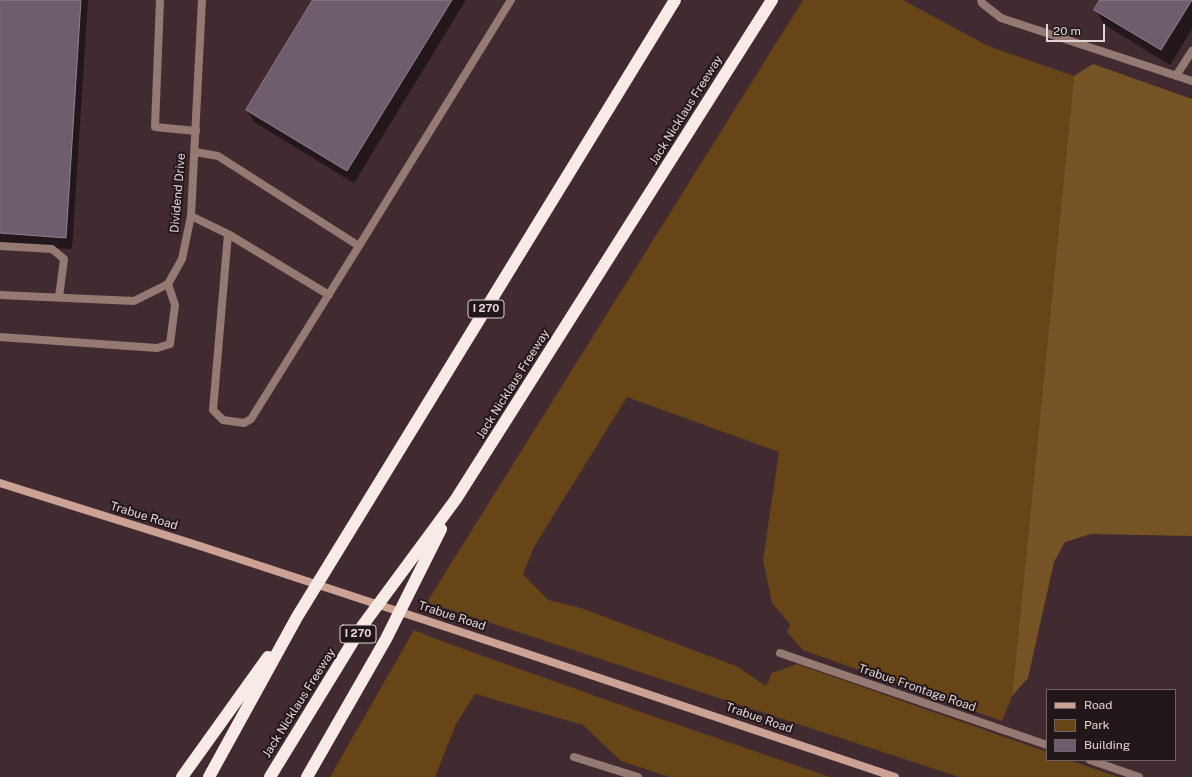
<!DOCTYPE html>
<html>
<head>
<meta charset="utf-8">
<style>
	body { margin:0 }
	#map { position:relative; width:1192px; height:777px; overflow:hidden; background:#412b31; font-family:"Public Sans",sans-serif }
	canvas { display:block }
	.legend { position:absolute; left:1046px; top:689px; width:130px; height:72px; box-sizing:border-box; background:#211719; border:1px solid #6f6365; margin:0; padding:5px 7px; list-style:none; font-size:12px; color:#e3d4d7 }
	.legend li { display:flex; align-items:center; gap:8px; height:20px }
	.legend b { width:20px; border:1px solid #6f6365 }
	.scale { position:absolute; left:1046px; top:24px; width:59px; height:18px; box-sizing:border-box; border:2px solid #e3d4d7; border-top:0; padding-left:5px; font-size:12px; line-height:14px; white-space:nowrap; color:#e3d4d7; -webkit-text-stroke:3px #211719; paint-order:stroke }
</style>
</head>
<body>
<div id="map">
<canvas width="1192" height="777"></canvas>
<ul class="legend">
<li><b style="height:5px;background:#cca295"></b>Road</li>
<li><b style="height:11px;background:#674516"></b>Park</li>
<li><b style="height:11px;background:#6e5d6d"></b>Building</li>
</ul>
<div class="scale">20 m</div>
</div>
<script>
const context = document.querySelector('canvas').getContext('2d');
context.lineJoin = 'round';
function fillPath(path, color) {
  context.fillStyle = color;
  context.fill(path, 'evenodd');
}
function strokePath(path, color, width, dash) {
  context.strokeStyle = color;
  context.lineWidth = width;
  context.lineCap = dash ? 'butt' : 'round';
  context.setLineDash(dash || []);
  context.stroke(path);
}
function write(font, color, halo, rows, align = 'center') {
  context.font = font + ' "Public Sans",sans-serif';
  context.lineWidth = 4;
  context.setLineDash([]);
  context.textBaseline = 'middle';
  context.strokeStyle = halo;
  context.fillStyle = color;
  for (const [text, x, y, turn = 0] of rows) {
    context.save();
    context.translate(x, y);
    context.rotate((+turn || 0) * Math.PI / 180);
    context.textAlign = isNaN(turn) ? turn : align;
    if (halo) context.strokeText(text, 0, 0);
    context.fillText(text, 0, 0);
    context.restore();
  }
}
fillPath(new Path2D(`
	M803,0H903L988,46L1074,76L1012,696L1002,721L803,650L787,632L790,624L772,603L763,560L779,452L627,397L534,547L523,574L548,600L581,608L736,666L766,686L772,673L797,664L1047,752V760H1069L1118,777H959L427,602Z
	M414,630L444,642L632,709L830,777H669L621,761L583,725L475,694L456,724L435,777H330Z`), '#674516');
fillPath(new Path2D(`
	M1093,64L1192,99V536L1091,534L1065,542L1054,562L1028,678L1012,696L1074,76Z`), '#765324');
fillPath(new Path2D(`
	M0,0H88L72,249L0,245Z
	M314,0H466L354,183L254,122L247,110Z
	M1101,0H1192V29L1170,65L1105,25L1096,10Z`), '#0007');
const building = new Path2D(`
	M0,0H81L66,238L0,233Z
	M313,0H452L347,171L246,110Z
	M1100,0H1192L1161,50L1094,10Z`);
fillPath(building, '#6e5d6d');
strokePath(building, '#928091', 1);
strokePath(new Path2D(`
	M160,0L155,127L196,131
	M981,0L982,3L1001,18L1192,81
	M1176,76L1192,51
	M191,216L228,234L213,410L223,420L244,423L251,419L359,246L218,156L195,152
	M228,234L329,295
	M0,246L52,249L64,259L59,297
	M359,246L511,0
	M0,337L157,348L170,344L175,305L168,284
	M780,653L1047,745
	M1090,760L1139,777`), '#947a72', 8);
strokePath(new Path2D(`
	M0,295L134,301L168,284L182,259L191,216L202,0
	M574,757L638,777`), '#947a72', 8);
strokePath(new Path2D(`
	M0,483L200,546L522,652L895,777`), '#cca295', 8);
strokePath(new Path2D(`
	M182,777L268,657
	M209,777L297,617L675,0
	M270,777L363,625L456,499L772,0
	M307,777L386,639L441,529`), '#f8eae6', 12);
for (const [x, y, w] of [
	[486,309,36],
	[358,634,36]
]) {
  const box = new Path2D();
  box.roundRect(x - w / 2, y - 9, w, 18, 3);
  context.fillStyle = '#211719';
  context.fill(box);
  strokePath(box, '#e3d4d7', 1);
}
write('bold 11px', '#e3d4d7', null, [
	["I 270",486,309],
	["I 270",358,634]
]);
write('12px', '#e3d4d7', '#211719', [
	["Jack Nicklaus Freeway",686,110,-58],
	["Dividend Drive",178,193,-85],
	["Jack Nicklaus Freeway",513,384,-58],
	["Trabue Road",144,516,17],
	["Trabue Road",452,616,18],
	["Trabue Frontage Road",917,688,19],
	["Jack Nicklaus Freeway",299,703,-58],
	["Trabue Road",759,718,19]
]);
</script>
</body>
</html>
